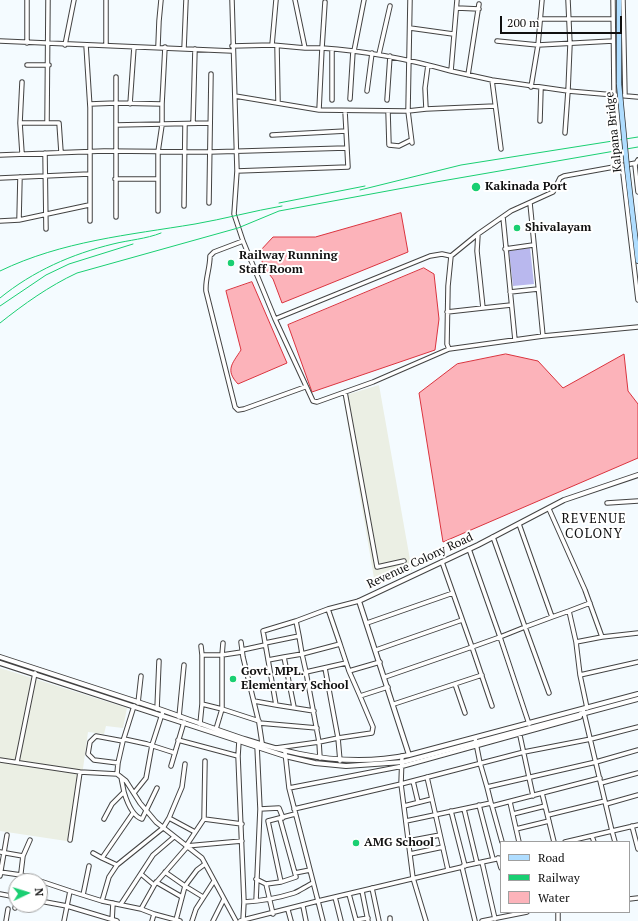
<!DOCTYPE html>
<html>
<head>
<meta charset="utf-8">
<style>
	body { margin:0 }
	#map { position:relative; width:638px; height:921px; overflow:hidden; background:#f4fbff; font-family:"PT Serif",serif }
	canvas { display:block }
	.legend { position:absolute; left:500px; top:841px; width:130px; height:72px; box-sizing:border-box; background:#fff; border:1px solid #9f9f9f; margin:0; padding:5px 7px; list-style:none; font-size:12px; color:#101010 }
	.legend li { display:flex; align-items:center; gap:8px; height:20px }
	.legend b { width:20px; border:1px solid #9f9f9f }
	.north { position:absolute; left:8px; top:873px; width:40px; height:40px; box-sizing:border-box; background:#fff; border:1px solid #9f9f9f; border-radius:50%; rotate:86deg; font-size:11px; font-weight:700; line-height:16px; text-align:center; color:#101010 }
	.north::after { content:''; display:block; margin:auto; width:14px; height:18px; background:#1acf72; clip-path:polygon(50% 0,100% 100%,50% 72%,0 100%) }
	.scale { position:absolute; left:500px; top:16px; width:122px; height:18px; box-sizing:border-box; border:2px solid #101010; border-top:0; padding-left:5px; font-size:12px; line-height:14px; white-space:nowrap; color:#101010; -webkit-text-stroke:3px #fff; paint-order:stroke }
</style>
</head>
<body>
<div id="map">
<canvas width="638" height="921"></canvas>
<ul class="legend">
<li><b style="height:5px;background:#afddff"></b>Road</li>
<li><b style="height:5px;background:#1acf72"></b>Railway</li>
<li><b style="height:11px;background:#fcb3ba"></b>Water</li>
</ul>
<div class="north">N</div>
<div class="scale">200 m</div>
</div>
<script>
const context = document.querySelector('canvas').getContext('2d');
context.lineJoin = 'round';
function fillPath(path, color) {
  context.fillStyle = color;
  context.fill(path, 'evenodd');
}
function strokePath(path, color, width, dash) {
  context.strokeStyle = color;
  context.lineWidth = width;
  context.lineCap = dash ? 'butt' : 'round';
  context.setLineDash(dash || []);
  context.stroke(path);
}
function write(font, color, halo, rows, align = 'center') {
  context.font = font + ' "PT Serif",serif';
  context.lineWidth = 4;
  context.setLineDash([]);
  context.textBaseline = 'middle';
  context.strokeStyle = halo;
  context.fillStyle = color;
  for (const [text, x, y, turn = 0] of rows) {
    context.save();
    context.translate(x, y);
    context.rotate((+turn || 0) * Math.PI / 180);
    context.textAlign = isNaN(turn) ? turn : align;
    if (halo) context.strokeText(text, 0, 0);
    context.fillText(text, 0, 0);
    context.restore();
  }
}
fillPath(new Path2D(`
	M379,385L412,571L374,578L343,396Z
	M0,668L127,708L123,728L106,726L104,734L88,732L73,842L0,831Z`), '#ebefe4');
fillPath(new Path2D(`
	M530,248L534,284L513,286L509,251Z`), '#b9b8ee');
const water = new Path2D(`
	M401,213L408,252L282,303L273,279L263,266L260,251L273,237H315Z
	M424,268L434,274L439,319L435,350L312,392L288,325Z
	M252,282L287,363L238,384C225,370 232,364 241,350L226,291Z
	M506,354L538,361L563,388L624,354L628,391L638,404V458L443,542L419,393L457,364Z`);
fillPath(water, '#fcb3ba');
strokePath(water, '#da333e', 1);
const minor = new Path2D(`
	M27,0V43
	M48,0L47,123H59L61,152
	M232,0L237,171L234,214L243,241L275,319L313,401L317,402L373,382L449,349
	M295,0L305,48H322L319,110L408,111L412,143
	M410,0L408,111L426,109
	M457,0L451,71L492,80L568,91L565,133
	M542,0L538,45L613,41
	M568,0L570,44L568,91L638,97
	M613,0L614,95
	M623,0L625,96
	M325,2L322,48C366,51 408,59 451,71
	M457,8L479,9
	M540,19H613
	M410,28L453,34
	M0,41L232,51
	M497,41L538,45L531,87
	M106,44V0
	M65,45L74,0
	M86,45L90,108V221
	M272,45L276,0
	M158,46L159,21L161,0
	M232,46L272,45L305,48
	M277,46L278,102
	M184,49L186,0
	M354,51L364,0
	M379,54L390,6
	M27,65H49
	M428,65L425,88L426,109L495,106
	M468,75L479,4
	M492,80L501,149
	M367,91L372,53
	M235,96L319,110
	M350,99L353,51
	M332,100V49
	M387,100L390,56
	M90,104L116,103V77
	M130,104L134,47
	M162,104L165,47
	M388,111L389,145L399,146L411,140
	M540,121L541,88
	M20,123L22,82
	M193,123L195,49
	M116,125V103L162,104V125L158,152V211
	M272,135L346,131
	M22,153L20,123H47
	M45,153L46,229
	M0,155L104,151L210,152L346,148
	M638,160L635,165L638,192
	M636,163L564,176L560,178L553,192L511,211L478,234L451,256L448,286L447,344L449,349L543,336L638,327
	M622,165L638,300
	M237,171L348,167L345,111
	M0,178L89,174
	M115,179H158
	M209,203L211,74
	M530,203L543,336
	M184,206L185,124
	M116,217V125L210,123
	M503,217L515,340
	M19,220L20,177
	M0,221L19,220L89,205
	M243,241L214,252L210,256C210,269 205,279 206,291L235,407L238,410L244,409L305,387
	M505,249L533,245
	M510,292L538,289
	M483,308L511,305
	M447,312L483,308L477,251L478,234
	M275,319L430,256L442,254L451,256
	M345,392L377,567L404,561
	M607,503L638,501
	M549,509L585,590L602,637L638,633
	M519,524L552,617L569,611
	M469,549L500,637L525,627L493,537
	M442,562L472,647L500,637L529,724
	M590,603L569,611L576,642L602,637
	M328,609L340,644
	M296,621L263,631L276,705L314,711
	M367,623L453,593
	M299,636L296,621L328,609L359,601
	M241,642L243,657L259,723
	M576,642L580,675
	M265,643L299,636L302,654L340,644L349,671L380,662
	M201,646L202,655
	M242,650L265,645
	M376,650L462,620
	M242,652L222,655V709L259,721
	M284,657L302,654L306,672
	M268,660L284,657L294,707
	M325,668L338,738L319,742L306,672L346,663
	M349,671L360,696L388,687
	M385,677L472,647L492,706
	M455,684L465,713
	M549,693L525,627L552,617
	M254,701L276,705
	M138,703L141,676
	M394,704L482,675
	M587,708L580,675L638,662
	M157,709L159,661
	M583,709L612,831L638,825
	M179,717L184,665
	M200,724L202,704
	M216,729L222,709L202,704V655H222L223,643
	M519,731L533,796
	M475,738L480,763L487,787
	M124,739L147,744L175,753
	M178,740L238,756
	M123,741L118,763L94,760L88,754L90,742L96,736L123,741L134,706
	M239,741L238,756L244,902L243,920L240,921
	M262,743L259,723L317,728
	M276,748L319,742L320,758
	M285,752L289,788L318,901L462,867L475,921
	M402,756L401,784L524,752L591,739L638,727
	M0,760L80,772L117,774
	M340,761L338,738L372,733L373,727L360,696
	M17,762L35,673
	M118,763L117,774L126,781L140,803L156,822L202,858L236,921
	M171,766L184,722
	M427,777L448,870
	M413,781L418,802
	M601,783L638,773
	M289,788L403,766L580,717L581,713
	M124,792C127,802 132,816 142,819L157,788
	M134,793L146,778L152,745L163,711
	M542,793L554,842
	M510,802L519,842
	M491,803L487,787L596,762L638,750
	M606,804L638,795
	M479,805L493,859
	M404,806L432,799
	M492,806L502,842
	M260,809L279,808L283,818
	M294,809L401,784L413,878L426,921
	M464,809L477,863
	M451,811L465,866
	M513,814L545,806
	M548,815L605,801
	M169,818L182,787L185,764
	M104,819L112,804L124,792L121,777
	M204,819L205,761
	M280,819L296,877L281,882L268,821L295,814
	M406,821L491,803L492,806L600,778
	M632,826L638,849
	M516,829L549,821
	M592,836L594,842
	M70,840L80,772
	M408,841L440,835
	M565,842L612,831L615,842
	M186,846L204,819L242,824
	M186,846L242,841
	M0,852L23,856
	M93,853L102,858L133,813
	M410,854L443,847
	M102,858L117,865L163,828L169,818L195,832
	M498,858L501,868
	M482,862L495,919
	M117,865L109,877L102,901L141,909L155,884L187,847
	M463,866L501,858
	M0,872L21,875L40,881
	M165,872L185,886L197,870L205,864
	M295,873L310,870
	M141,874L154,885
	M0,876L7,835
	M256,879L266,884
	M20,881L23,856L30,840
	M40,881L70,891
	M156,882L182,897
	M372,888L379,921
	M362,891L368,921
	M0,894L16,897
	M349,894L356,920L368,918
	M83,895L89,866
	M335,897L341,921
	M629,899L638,898
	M40,901L67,906L117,921
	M256,901L260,809L257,746
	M244,902C261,901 278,898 294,893C300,891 306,886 313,883
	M121,904L153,855L174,837
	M303,906L306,921
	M15,908L16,904
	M141,909L154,914L152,921
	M288,910L291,921
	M558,912V921
	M154,914L180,921
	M273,914L266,884L281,882
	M390,918V921
	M176,920L185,886L203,897
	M243,920L318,901L323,921
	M6,921L8,909
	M64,921L70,891L102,901
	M112,921L113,903
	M192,921L196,909L214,881
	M213,921L224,899
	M482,921L527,912`);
const tertiary = new Path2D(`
	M0,657C52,674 104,691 156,708C241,737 318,774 409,755L638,694
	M0,663L285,756L315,763L346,766L403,762L638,699
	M409,755L359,601L478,545L564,500L638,475`);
const secondary = new Path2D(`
	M619,84V0
	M627,168L638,261`);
strokePath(minor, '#434343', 5.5);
strokePath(tertiary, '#434343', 6);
strokePath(secondary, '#323232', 6);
strokePath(minor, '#fff', 3.5);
strokePath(tertiary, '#fff', 4);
strokePath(secondary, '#afddff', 4.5);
strokePath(new Path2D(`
	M360,190L461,165L638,137
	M279,203L365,186
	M0,271C62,241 129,235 195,224C224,219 253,211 282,206
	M0,298C33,271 72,254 113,244C129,240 146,239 161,233
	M0,306L46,275L69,264L133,244
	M0,323C24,304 49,286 77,273L238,228L279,211L436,182L638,147`), '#1acf72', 1);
const secondaryBridge = new Path2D(`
	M619,84L627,168`);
strokePath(secondaryBridge, '#323232', 6, []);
strokePath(secondaryBridge, '#afddff', 4.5);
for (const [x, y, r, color] of [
	[476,187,5,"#1acf72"],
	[517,228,4,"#1acf72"],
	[231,263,4,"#1acf72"],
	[233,679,4,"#1acf72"],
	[356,843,4,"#1acf72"]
]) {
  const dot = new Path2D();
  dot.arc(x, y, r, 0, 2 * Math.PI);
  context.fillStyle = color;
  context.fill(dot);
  strokePath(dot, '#fff', 1.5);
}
write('12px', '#101010', '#fff', [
	["Kalpana Bridge",614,132,-96],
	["Revenue Colony Road",420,561,-25]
]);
write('bold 12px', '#101010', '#fff', [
	["Kakinada Port",485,187],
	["Shivalayam",525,228],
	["Railway Running",239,256],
	["Staff Room",239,270],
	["Govt. MPL.",241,672],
	["Elementary School",241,686],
	["AMG School",364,843]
], 'left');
context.letterSpacing = '1px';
write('13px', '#101010', '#fff', [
	["REVENUE",594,519],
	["COLONY",594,534]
]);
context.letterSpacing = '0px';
</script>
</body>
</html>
